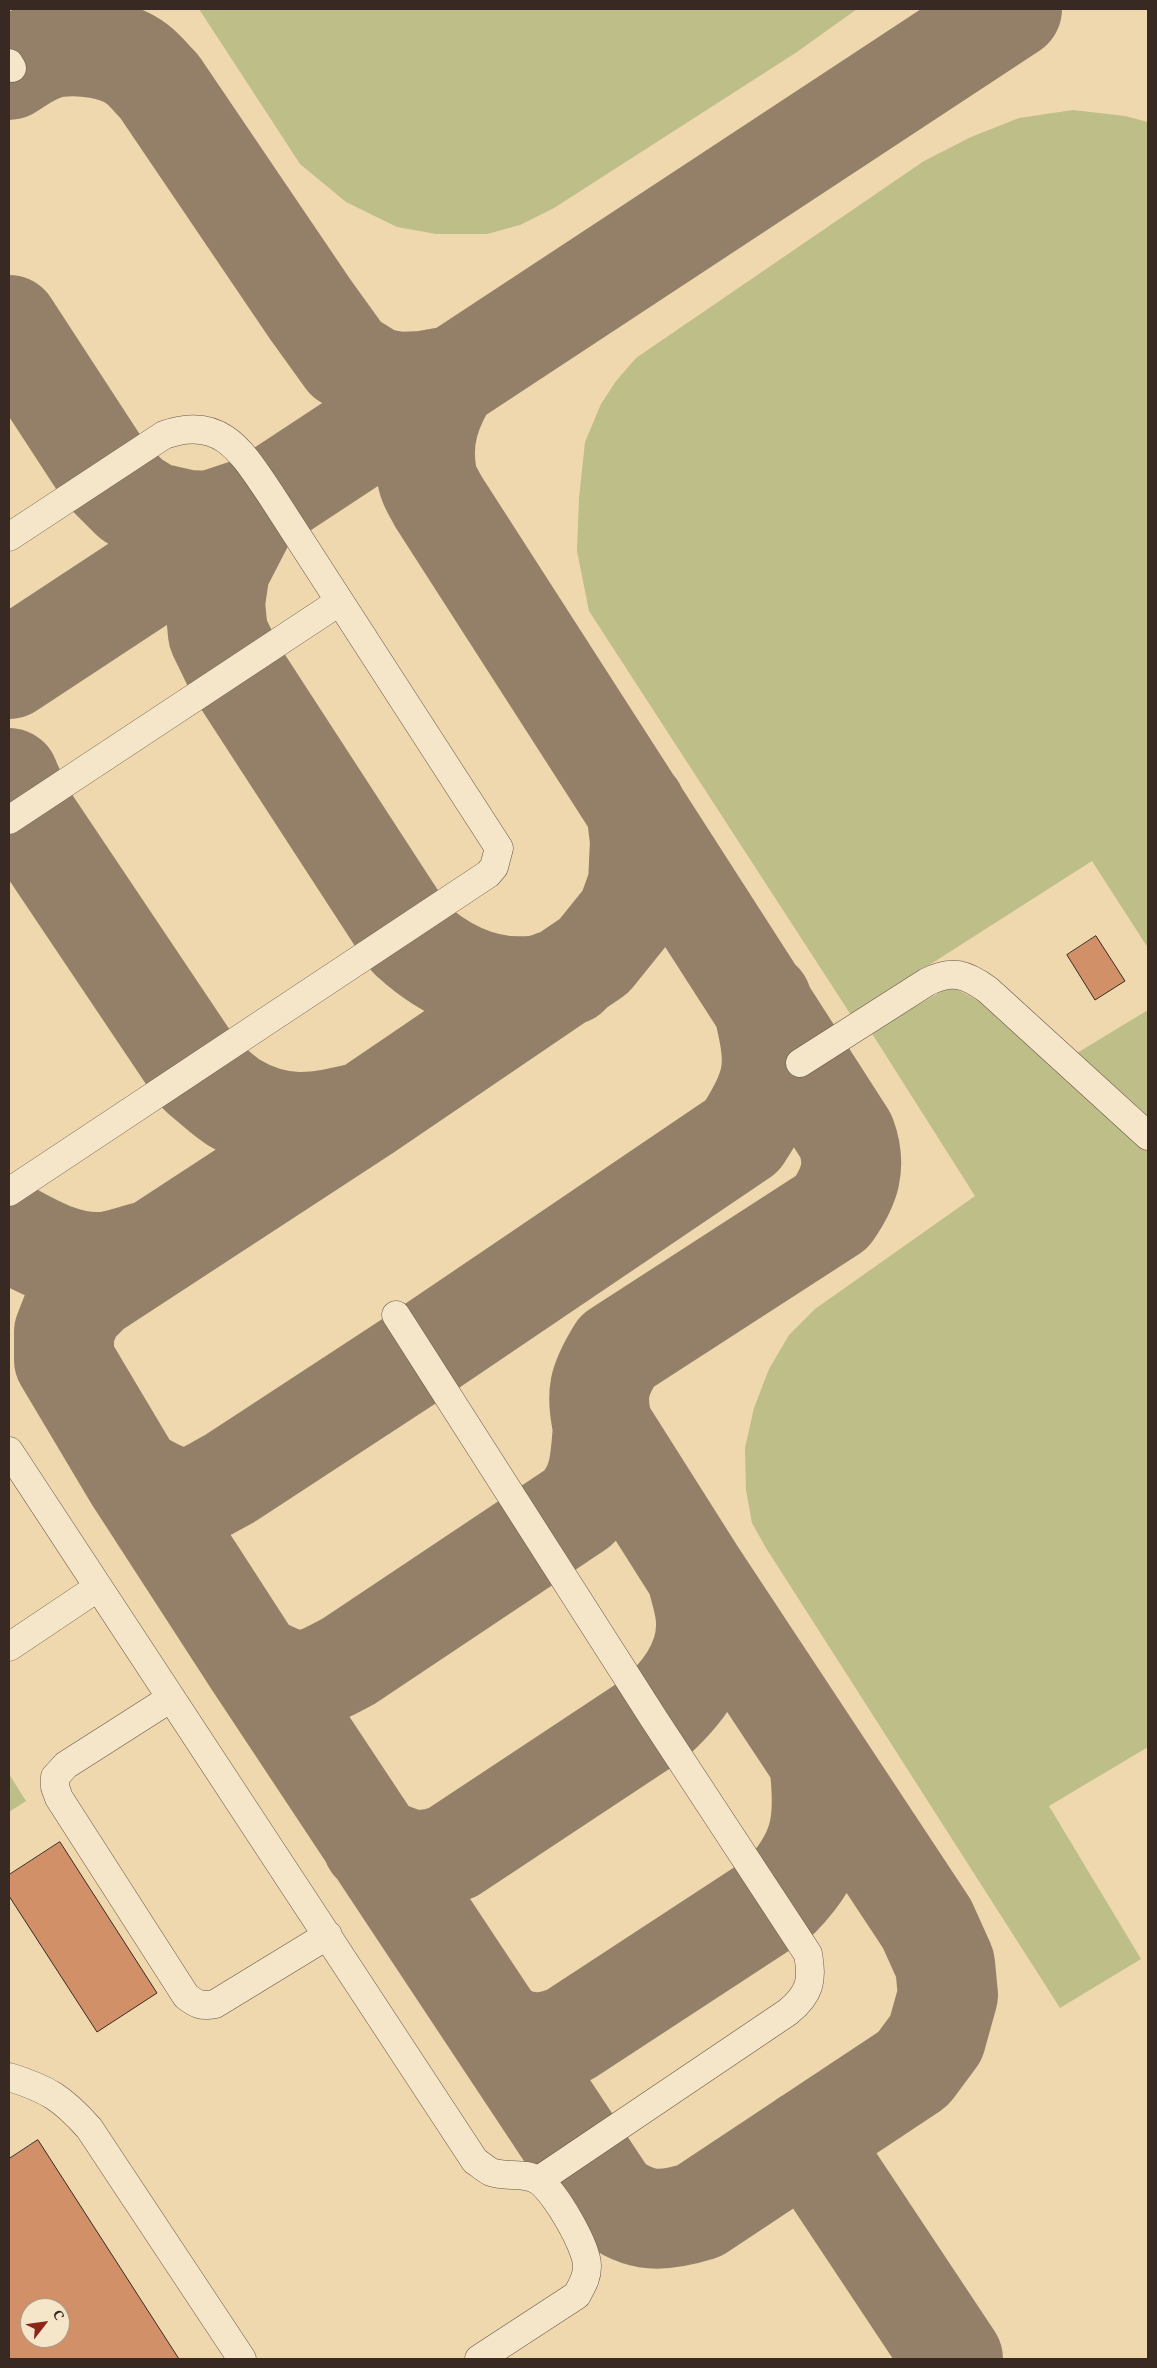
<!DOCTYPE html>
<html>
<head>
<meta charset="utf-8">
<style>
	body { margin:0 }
	#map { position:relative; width:1157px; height:2368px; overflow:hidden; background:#efd8ae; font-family:Vollkorn,serif }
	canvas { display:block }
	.frame { position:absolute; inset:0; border:10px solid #382922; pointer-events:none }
	.north { position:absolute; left:20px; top:2298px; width:50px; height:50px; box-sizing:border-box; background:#f5e6ca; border:1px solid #a99a87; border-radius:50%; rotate:60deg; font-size:14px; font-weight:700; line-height:20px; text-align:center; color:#382922 }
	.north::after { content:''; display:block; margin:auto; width:18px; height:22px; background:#8f2418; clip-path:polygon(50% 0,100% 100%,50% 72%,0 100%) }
</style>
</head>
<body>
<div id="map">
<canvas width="1157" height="2368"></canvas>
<div class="frame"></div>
<div class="north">С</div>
</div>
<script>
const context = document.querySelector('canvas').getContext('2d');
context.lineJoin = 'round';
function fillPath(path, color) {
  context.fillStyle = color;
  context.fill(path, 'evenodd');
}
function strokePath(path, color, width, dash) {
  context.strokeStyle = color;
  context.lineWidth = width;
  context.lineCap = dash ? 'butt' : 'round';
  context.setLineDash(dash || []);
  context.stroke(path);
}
fillPath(new Path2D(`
	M199,9H857L797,52L554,208L520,225L487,234H436L397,227L346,202L300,164Z
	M1073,110L1125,116L1148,122V948L1092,861L851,1015L589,611L577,551L579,498L585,442L601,404L616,381L636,358L924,161L971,137L1019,118Z
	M951,986L1009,1018L1148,1140V1747L1049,1806L1141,1959L1060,2008L766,1548L752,1523L746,1490L745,1448L754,1408L769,1369L789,1335L815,1309L975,1196L871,1032Z
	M1148,1010V1116L1077,1053Z
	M9,1774L26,1801L9,1812Z`), '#bebe88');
strokePath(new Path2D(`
	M9,70C22,61 41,49 58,47C83,44 117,49 137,64C145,70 152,79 159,86L310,309L346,359L375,377L397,382L423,381L451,376
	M9,325L106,474L131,499L152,512L187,520L210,521L252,507
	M451,376C431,408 420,437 427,476C428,484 434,493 438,501L846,1136C857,1166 850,1186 832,1212L617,1351C599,1380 595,1393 603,1427L696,1574L927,1924L945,1964L948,1995L936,2038L913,2069L699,2211C663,2222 640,2224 609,2199L254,1663L133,1476L64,1360V1332L73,1309L92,1290L366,1111L594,956L627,915L638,884L640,841L636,808
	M252,507L220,569L215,603L218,634L236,671L410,939C446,972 489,992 539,985C549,983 559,978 569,975
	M9,669L1012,9
	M9,778L23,811L200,1075C211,1084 221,1094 233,1102C279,1130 317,1124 366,1111
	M9,1231C39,1248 74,1267 111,1261C125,1258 139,1253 152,1250
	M133,1476C151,1487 176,1503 198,1495C209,1491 219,1484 229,1479L420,1354L742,1136C778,1081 777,1064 762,1002
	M254,1663C297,1687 307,1684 349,1661L578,1508C601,1483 600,1460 603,1427
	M372,1843C401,1860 421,1866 453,1852L654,1719C681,1695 707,1663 706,1623C706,1607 700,1590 696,1574
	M495,2027C520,2045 541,2046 569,2035L780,1897C823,1853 826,1819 819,1761
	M807,2139L953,2359`), '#948068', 100);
const building = new Path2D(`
	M1096,936L1125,981L1095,1000L1067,955Z
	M60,1842L157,1993L97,2032L9,1896V1875Z
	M38,2140L179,2359H9V2159ZM30,2308H60V2338H30Z`);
fillPath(building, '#d19068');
strokePath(building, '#382922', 1);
const minor = new Path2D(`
	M9,63L12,68
	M9,537L164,435C222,414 243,454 271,495L499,848L494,867L488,874L9,1192
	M9,820L339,602
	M800,1063L927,982C952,969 966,974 988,990L1148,1136
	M396,1315L654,1719L808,1954C813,1980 810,1994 788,2012L539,2180
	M9,1451L475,2161C480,2164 485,2169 491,2172C506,2178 525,2171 539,2181C555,2192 588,2248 587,2267C587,2278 582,2285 577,2295L479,2359
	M9,1647L97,1588
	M171,1698L66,1765L55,1777V1787L59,1798L186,1996C196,2004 202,2007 215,2004L328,1935
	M9,2077C48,2089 62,2098 89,2128L242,2359`);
strokePath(minor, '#665545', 29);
strokePath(minor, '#f5e6ca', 28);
</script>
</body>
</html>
